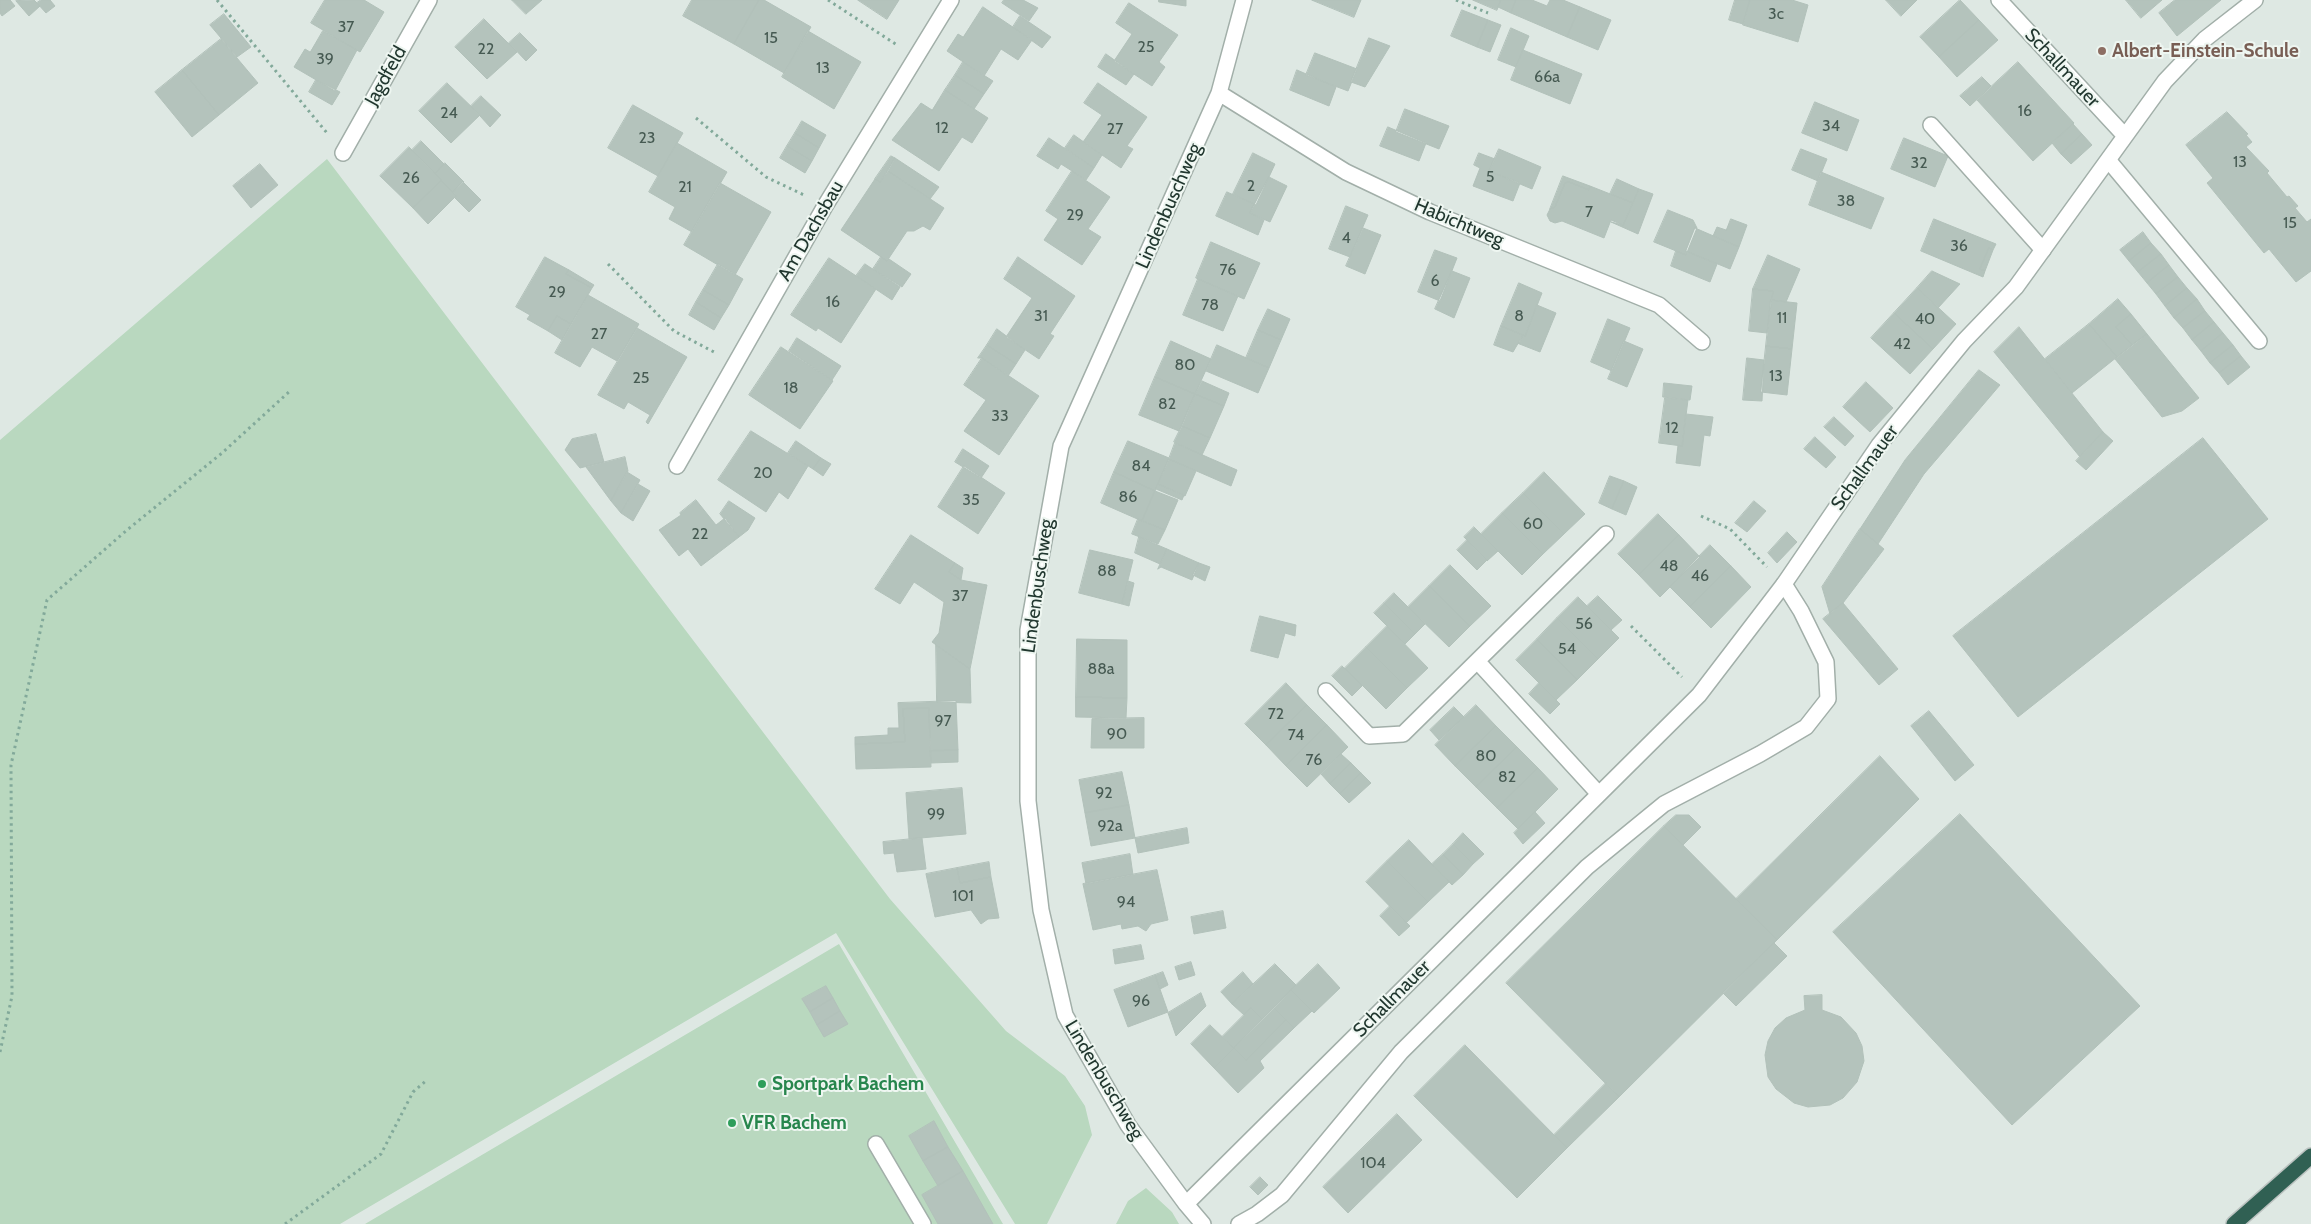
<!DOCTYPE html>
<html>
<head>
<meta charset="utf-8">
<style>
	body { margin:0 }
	canvas { display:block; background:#dee8e3 }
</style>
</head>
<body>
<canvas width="2311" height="1224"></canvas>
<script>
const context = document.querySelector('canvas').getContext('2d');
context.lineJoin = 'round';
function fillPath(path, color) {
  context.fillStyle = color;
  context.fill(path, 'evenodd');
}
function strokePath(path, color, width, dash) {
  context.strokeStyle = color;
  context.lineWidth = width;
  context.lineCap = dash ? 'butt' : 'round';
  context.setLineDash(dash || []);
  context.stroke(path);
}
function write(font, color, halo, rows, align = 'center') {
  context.font = font + ' Cabin,sans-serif';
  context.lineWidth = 4;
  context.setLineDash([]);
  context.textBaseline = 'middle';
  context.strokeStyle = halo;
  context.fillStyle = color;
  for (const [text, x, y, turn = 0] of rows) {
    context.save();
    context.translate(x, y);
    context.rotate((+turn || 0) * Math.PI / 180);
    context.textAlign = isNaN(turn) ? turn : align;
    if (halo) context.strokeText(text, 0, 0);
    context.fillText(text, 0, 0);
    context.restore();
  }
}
fillPath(new Path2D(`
	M327,159L890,899L1006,1031L1065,1076L1085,1106L1092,1135L1047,1224H1015L836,933L340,1224H0V440Z
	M839,944L1003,1224H365Z
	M1146,1188L1172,1212L1179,1224H1116L1128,1201Z`), '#b9d8bf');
const building = new Path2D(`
	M0,0H10L15,6L2,16L0,13Z
	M34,0L40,6L29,16L16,1Z
	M41,0H50L55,6L46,13L37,3Z
	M325,0H364L384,12L360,52L311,23Z
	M512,0H542L526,14Z
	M692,0H759L734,44L683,16Z
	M759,0H764L811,27L784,73L734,44Z
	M858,0H899L887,19Z
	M1004,0H1023L1038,8L1029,21L1002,3Z
	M1159,0H1186V6L1159,2Z
	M1312,0H1361L1354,17Z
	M1473,0H1501L1497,10Z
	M1501,0H1516L1511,13L1498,7Z
	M1516,0H1532L1547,6L1550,0H1563L1580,7L1567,37L1511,13Z
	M1735,0H1750L1743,24L1729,20Z
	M1750,0H1792L1808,5L1798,42L1743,25Z
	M1886,0H1917L1901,16Z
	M1960,0L1979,20L1939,57L1920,37Z
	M2126,0H2162L2141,18Z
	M2175,0H2221L2177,36L2159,13Z
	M1129,3L1178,35L1159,62L1165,67L1152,86L1114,61L1132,34L1116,23Z
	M983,7L1032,40L1018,60L1001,49L984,76L947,51L958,34L963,37Z
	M1580,7L1611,20L1598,50L1567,37Z
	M1462,10L1488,20L1477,47L1451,36Z
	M224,14L251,47L237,57L210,25Z
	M1020,16L1051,37L1042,48L1013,27Z
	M484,19L517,52L487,79L455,47Z
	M1488,20L1501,25L1490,52L1477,47Z
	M1979,20L1998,40L1957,77L1939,57Z
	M1511,28L1529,36L1516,67L1498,60Z
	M323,31L357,50L335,91L294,67L305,49L310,52Z
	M808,31L861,62L834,109L782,77Z
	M520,33L537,50L526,61L509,43Z
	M1369,38L1390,46L1365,87L1351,82Z
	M221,39L258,83L219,115L182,70Z
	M1523,50L1582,74L1570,104L1511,80Z
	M1315,53L1357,69L1348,91L1306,75Z
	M1106,54L1134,74L1126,85L1098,67Z
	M963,62L993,81L984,94L955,75Z
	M2018,62L2074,123L2033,161L1977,100Z
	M182,70L219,115L192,137L155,92Z
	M1297,70L1336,87L1329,106L1290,90Z
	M955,75L984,94L974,109L945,90Z
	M1982,77L1991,86L1970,106L1960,96Z
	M316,80L340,92L332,105L309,92Z
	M447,83L480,115L451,143L419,111Z
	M1098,83L1147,117L1127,146L1133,149L1121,168L1083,142L1102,115L1084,103Z
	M945,90L988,118L972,143L962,137L939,171L892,140L921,103L932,110Z
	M481,96L501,115L490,127L471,106Z
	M1815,102L1859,120L1847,151L1802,133Z
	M633,105L683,133L658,176L608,148Z
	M1405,109L1449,126L1439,149L1396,132Z
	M2227,112L2248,134L2246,135L2252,142L2246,147L2269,171L2267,173L2287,197L2289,196L2298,206L2295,208L2307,222L2311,219V271L2296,282L2269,249L2264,253L2207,183L2213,178L2186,145Z
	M802,121L826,135L819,148L795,133Z
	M2073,124L2082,134L2061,154L2052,143Z
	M1388,127L1426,143L1419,161L1380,146Z
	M795,133L819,148L812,161L787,146Z
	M2082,134L2092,145L2071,164L2061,154Z
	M1074,135L1102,155L1094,168L1065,148Z
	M1049,138L1094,168L1086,180L1061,164L1058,169L1037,156Z
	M1904,138L1948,156L1935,187L1891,169Z
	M421,141L444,164L435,174L412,150Z
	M677,143L727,172L692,232L669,219L675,207L649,192Z
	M787,146L812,161L805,173L780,158Z
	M409,147L442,180L413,208L380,176Z
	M1499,149L1541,167L1532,189L1489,171Z
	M1801,149L1827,159L1818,181L1792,170Z
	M1253,153L1275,164L1256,205L1233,194Z
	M1479,153L1495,159L1489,171L1520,183L1513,201L1473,186L1480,168L1474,165Z
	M891,156L895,158L880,182L875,179Z
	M895,158L939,187L930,199L888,171Z
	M445,163L464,182L453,192L435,174Z
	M260,164L278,185L251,208L233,186Z
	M888,171L944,208L930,230L923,226L914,231H907L887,261L841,230L875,179L880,182Z
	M1072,171L1110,197L1088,229L1101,237L1082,265L1044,240L1058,219L1046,211Z
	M1821,172L1884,198L1871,229L1809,205Z
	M1563,176L1590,186L1589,190L1569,182L1565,183L1555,207L1550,209Z
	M1269,177L1287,186L1270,222L1250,213Z
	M1617,179L1639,189L1633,203L1610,194Z
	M441,181L456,196L428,224L413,208Z
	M463,182L481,200L469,212L455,198L456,196L453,192Z
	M1569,182L1589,190L1590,186L1633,203L1623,225L1611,220L1604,238L1562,221L1555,223L1550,221L1547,215L1550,209L1555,207L1565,183Z
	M720,183L771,212L735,275L684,245Z
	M1639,189L1653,194L1638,234L1611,222L1623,225Z
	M1227,192L1254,204L1250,213L1264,220L1258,235L1216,216Z
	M1346,206L1368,215L1350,257L1329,249Z
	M1668,210L1693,220L1697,228L1686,255L1654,242Z
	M1731,219L1747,225L1739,247L1713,236L1717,227L1726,230Z
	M1934,219L1996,244L1993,250L1989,248L1980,269L1985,271L1983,277L1921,251Z
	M1363,228L1381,235L1365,274L1346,266Z
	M1695,228L1739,247L1730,269L1686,251Z
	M2143,232L2151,243L2129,261L2120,250Z
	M1211,242L1260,263L1244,299L1196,278Z
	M2151,243L2161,254L2138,272L2129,261Z
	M1989,248L1993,250L1985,271L1980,269Z
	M1435,250L1457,258L1440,301L1418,292Z
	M1676,251L1686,255L1688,252L1717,264L1710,282L1671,266Z
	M2161,254L2169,265L2147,283L2138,272Z
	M1768,255L1800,269L1786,302L1772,300L1773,291L1753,289Z
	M545,257L569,270L566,274L592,288L571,324L557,316L548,331L527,319L530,315L516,307Z
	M881,257L887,261L889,259L911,274L902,287L873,269Z
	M1018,257L1075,296L1050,334L1054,336L1039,359L1006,337L1032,298L1004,279Z
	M829,258L876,289L841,343L818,328L816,331L791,315Z
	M718,264L743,279L729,305L703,290Z
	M865,264L900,287L892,300L856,276Z
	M2169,265L2178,277L2156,294L2147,283Z
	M569,270L594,285L592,288L566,274Z
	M1452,271L1470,278L1454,318L1435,309Z
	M1932,271L1960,284L1938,308L1917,288Z
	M2178,277L2187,288L2165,306L2156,294Z
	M1198,279L1238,296L1223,331L1183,315Z
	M1519,283L1542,293L1525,336L1501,326Z
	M1917,288L1956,324L1933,349L1894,313Z
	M2187,288L2197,299L2174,318L2165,306Z
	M1753,289L1773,291L1767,333L1749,331Z
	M703,290L729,305L721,318L696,302Z
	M588,295L639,324L617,361L592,347L580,367L555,353Z
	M2118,299L2131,314L2116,327L2132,345L2117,357L2089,324Z
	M2197,299L2205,311L2183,328L2174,318Z
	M1771,300L1797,303L1792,349L1766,346Z
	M696,302L721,318L714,330L689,315Z
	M1537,305L1556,313L1540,352L1517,343L1520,342L1523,335L1525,336Z
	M1268,309L1290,319L1281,340L1258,330Z
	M2205,311L2214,322L2192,340L2183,328Z
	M1894,313L1933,349L1910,374L1871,338Z
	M2131,314L2147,334L2132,345L2116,327Z
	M557,316L571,324L562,340L548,331Z
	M1608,319L1630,328L1612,371L1591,362Z
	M2214,322L2223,333L2201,351L2192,340Z
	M2089,324L2117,357L2072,393L2045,359Z
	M1501,326L1523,335L1513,352L1494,345Z
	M2019,327L2103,432L2080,457L1994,352Z
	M637,328L687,357L648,424L646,422L650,415L628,402L624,409L598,395Z
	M997,329L1025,350L1016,364L987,345Z
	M1258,330L1281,340L1269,368L1246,358Z
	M2223,333L2233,345L2210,363L2201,351Z
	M2147,334L2199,398L2182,411L2162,417L2115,359Z
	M797,338L841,366L832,380L789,351Z
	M1171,341L1211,359L1195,394L1155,377Z
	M1624,341L1643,349L1627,387L1608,379Z
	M987,345L1016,364L1008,376L982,358H978Z
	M1217,345L1269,368L1258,393L1206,371Z
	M2233,345L2241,356L2219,373L2210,363Z
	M1766,346L1792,349L1787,395L1761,392Z
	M781,347L833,381L800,429L749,395Z
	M2241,356L2250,367L2228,385L2219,373Z
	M982,358L1039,396L999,455L964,431L986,400L964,385Z
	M1747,358L1764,360L1762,401L1743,400Z
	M1979,370L2000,385L1924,474L1878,544L1860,529L1905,460Z
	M1155,377L1195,394L1179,431L1139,415Z
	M1202,381L1229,393L1224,406L1195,394Z
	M1866,382L1893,408L1870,432L1843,407Z
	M1664,383L1692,386L1690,400L1663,397Z
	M1195,394L1224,406L1210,438L1182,426Z
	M1665,398L1688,400L1682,446L1659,443Z
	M1686,414L1713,417L1710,436L1704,435L1700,466L1676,463L1678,445L1682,446Z
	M1834,417L1854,436L1845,446L1824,427Z
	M1182,426L1210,438L1202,455L1174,442Z
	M751,431L808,466L788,499L779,492L766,512L718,480Z
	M2103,432L2113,441L2086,470L2076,461Z
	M596,434L604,462L580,468L565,450L572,439Z
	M1815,437L1836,457L1826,468L1804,449Z
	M2203,438L2268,519L2018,717L1953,636Z
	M796,441L821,458L813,469L788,453Z
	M1128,441L1169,458L1155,491L1114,472Z
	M1175,443L1237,470L1231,486L1169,459Z
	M963,449L989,466L981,478L955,462Z
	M625,457L628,471L611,501L586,467Z
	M821,458L831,464L823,476L813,469Z
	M1169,459L1196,471L1185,496L1158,484Z
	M964,466L1005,493L978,534L938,507Z
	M627,472L640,480L621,513L611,501Z
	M1114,472L1155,491L1142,521L1101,503Z
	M1544,472L1585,514L1564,534L1523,493Z
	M1610,476L1624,481L1612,509L1599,503Z
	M1624,481L1637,487L1626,515L1612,509Z
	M638,484L650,491L633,521L621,513Z
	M1158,484L1184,495L1182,500L1156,489Z
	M1155,491L1178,500L1165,530L1142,521Z
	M1523,493L1564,534L1543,554L1502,513Z
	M696,500L716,525L725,518L739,537L701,566L688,549L679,556L659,530L681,515L680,513Z
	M729,501L755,518L748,530L739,537L720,514Z
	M1754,501L1766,511L1747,532L1735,523Z
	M1502,513L1543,554L1522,575L1481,534Z
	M1658,514L1679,535L1639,575L1618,554Z
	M1138,519L1165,530L1158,544L1132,534Z
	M1474,527L1498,551L1487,561L1464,537Z
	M1860,529L1884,549L1843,603L1830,614L1822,587Z
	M1787,532L1797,542L1777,563L1768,553Z
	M911,535L955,563L949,572L961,580L987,585L970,669L932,642L939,633L944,602L914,582L900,604L875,589Z
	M1679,535L1700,557L1660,597L1639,575Z
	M1139,537L1167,549L1160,564L1135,553Z
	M1467,540L1487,560L1477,570L1457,550Z
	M1710,545L1731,566L1690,607L1670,587Z
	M1167,549L1199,563L1192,580L1161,567L1158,569Z
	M1090,550L1133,560L1122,604L1079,593Z
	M955,563L963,568L961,580L949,572Z
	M1199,563L1210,567L1205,581L1193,575Z
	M1450,565L1491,606L1470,626L1429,586Z
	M1731,566L1751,587L1711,628L1690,607Z
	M1128,581L1134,583L1129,606L1122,604Z
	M1429,586L1470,626L1449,647L1408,607Z
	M1394,593L1425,624L1415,634L1384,603Z
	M1598,596L1622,620L1611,630L1587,606Z
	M1578,597L1619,638L1598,659L1557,618Z
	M1384,603L1415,634L1405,644L1374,613Z
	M1843,603L1898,669L1879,685L1823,619Z
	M1260,616L1296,625L1295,636L1285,633L1278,658L1251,651Z
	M1557,618L1598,659L1577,680L1537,639Z
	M1387,626L1428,668L1407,688L1366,647Z
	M1077,639L1127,640V698L1076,697Z
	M1537,639L1577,680L1556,700L1516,660Z
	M936,645L970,669L971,703L937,702Z
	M1366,647L1407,688L1386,709L1345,668Z
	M1342,666L1362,686L1352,696L1332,676Z
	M1286,683L1307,705L1266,745L1245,724Z
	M1539,683L1560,704L1550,714L1529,694Z
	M1076,697L1127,698L1126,718L1076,717Z
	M956,701L958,750L930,751L929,708L903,709L905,742L855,744V737L888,735V728H899L898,703Z
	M1307,705L1327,725L1286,766L1266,745Z
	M1476,705L1496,726L1455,766L1435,745Z
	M1454,707L1464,717L1439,740L1430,730Z
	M929,708L931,767L856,769L855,744L905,742L903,709Z
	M1929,711L1974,765L1955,781L1911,726Z
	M1144,718V748H1091L1092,719Z
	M1327,725L1348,747L1307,787L1286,766Z
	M1496,726L1517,747L1476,787L1455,766Z
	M1517,747L1538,768L1497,808L1476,787Z
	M958,750V762L931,763L930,751Z
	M1341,754L1351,763L1330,784L1321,774Z
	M1880,756L1919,799L1777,940L1736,899Z
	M1351,763L1361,773L1340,794L1330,784Z
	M1538,768L1558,789L1518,829L1497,808Z
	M1122,772L1129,805L1085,813L1079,780Z
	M1361,773L1371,783L1349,803L1340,794Z
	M962,788L966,834L909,839L906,793Z
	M1129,805L1135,838L1091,846L1085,813Z
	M1535,812L1545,823L1523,844L1514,833Z
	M1960,814L2140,1006L2012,1125L1833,932Z
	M1676,815H1689L1701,827L1683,845L1664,826Z
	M1664,826L1777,940L1619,1097L1506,983Z
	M1187,828L1189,843L1138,853L1135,838Z
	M1463,833L1484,854L1473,864L1453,844Z
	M922,838L926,869L897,872L894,853L884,854L883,842Z
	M1409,840L1449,882L1428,902L1387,861Z
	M1453,844L1473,864L1463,875L1443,854Z
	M1130,854L1133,875L1086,884L1082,863Z
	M1443,854L1463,875L1452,885L1432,864Z
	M1387,861L1428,902L1406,923L1366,882Z
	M989,862L991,877L960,883L957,868Z
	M957,868L960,883L991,877L999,918L988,919L981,924L971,910L935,917L926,874Z
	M1157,870L1168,920L1151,924L1146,931L1138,926L1122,929L1121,924L1093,930L1083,884Z
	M1390,906L1410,926L1399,936L1380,916Z
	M1223,911L1226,928L1194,934L1191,917Z
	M1774,943L1787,956L1736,1006L1723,993Z
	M1141,945L1144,959L1115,964L1113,950Z
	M1191,962L1195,975L1179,980L1175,967Z
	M1275,964L1296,985L1262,1019L1251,1008L1244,1015L1232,1004Z
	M1318,964L1340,988L1314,1013L1291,990Z
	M1163,972L1168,985L1160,989L1155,975Z
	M1243,972L1253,984L1232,1004L1221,992Z
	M1155,975L1168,1012L1128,1027L1114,990Z
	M826,986L833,998L810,1012L802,999Z
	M1291,990L1312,1011L1294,1028L1274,1008Z
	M1201,993L1206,1006L1176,1036L1168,1013Z
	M1822,995V1010L1841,1017L1856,1033L1862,1046L1864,1061L1857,1082L1843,1098L1830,1105L1808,1107L1794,1103L1776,1089L1768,1077L1765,1055L1768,1041L1775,1028L1786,1018L1805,1010L1804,996Z
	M833,998L840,1011L817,1025L810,1012Z
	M1251,1008L1262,1019L1234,1048L1222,1037Z
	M1274,1008L1286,1020L1246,1060L1234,1048Z
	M840,1011L848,1024L824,1037L817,1025Z
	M1286,1020L1294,1028L1260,1061L1264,1068L1238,1093L1214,1068L1234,1048L1246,1060Z
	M1210,1025L1234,1048L1214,1068L1191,1044Z
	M1465,1045L1567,1148L1517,1198L1414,1096Z
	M1606,1083L1619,1097L1567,1148L1554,1135Z
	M1397,1114L1422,1140L1348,1213L1323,1187Z
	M934,1121L948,1147L923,1161L909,1136Z
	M948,1147L963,1171L938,1186L923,1161Z
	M963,1171L993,1224H938L922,1195Z
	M1260,1177L1268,1185L1258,1195L1250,1187Z`);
fillPath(building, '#b4c3bc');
strokePath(building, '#b2c1ba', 1);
const lane = new Path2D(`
	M1931,125L2043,250
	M2109,161L2259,341
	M876,1144L923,1224
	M1239,1224L1257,1214L1282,1195L1401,1052L1587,867L1664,804L1760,754L1806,727L1828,699L1826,662L1801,611L1784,584`);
const street = new Path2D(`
	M1999,0L2125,136
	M1219,93L1346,172L1430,212L1659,305L1702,342
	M343,153L429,0
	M677,466L825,206L951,0
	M1478,662L1598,793
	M1326,691L1369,736L1403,734L1606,534
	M1186,1204L1699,695L1784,584L1879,445L1964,341L2016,287L2165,81L2205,39L2255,0
	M1203,1224L1186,1204L1128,1125L1065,1015L1041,910L1028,801V630L1061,446L1219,93L1244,0`);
const highway = new Path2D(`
	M2234,1224L2311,1156`);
strokePath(lane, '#a2afa9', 18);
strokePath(street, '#a2afa9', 18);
strokePath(highway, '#bcc3c1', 18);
strokePath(new Path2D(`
	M217,0L327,133
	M828,0L897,45
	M1456,0L1488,13
	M696,118L766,177L804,195
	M608,264L674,331L714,352
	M1701,516L1730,529L1767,567
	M1631,626L1682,677
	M0,1052L12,996L11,765L47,600L127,530L222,453L290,391
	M285,1224L381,1154L413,1092L427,1080`), '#82a99a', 3, [2.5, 4]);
strokePath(lane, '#fff', 15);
strokePath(street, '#fff', 15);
strokePath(highway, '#306053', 15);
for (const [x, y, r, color] of [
	[2102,51,5,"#8d6e63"],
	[762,1084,5,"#2e9e5b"],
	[732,1123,5,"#2e9e5b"]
]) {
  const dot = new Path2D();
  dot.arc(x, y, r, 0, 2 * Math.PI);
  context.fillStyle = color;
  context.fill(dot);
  strokePath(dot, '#eef6f1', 2);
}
write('16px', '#465a52', null, [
	["3c",1776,14],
	["37",346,27],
	["15",771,38],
	["25",1146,47],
	["22",486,49],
	["39",325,59],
	["13",823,68],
	["66a",1547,77],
	["16",2025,111],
	["24",449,113],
	["34",1831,126],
	["12",942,128],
	["27",1115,129],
	["23",647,138],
	["13",2240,162],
	["32",1919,163],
	["5",1490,177],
	["26",411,178],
	["2",1251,186],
	["21",685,187],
	["38",1846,201],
	["7",1589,212],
	["29",1075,215],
	["15",2290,223],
	["4",1346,238],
	["36",1959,246],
	["76",1228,270],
	["6",1435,281],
	["29",557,292],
	["16",833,302],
	["78",1210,305],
	["31",1041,316],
	["8",1519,316],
	["11",1782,318],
	["40",1925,319],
	["27",599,334],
	["42",1902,344],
	["80",1185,365],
	["13",1776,376],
	["25",641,378],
	["18",791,388],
	["82",1167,404],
	["33",1000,416],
	["12",1672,428],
	["84",1141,466],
	["20",763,473],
	["86",1128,497],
	["35",971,500],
	["60",1533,524],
	["22",700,534],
	["48",1669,566],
	["88",1107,571],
	["46",1700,576],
	["37",960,596],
	["56",1584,624],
	["54",1567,649],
	["88a",1101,669],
	["72",1276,714],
	["97",943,721],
	["90",1117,734],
	["74",1296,735],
	["80",1486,756],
	["76",1314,760],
	["82",1507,777],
	["92",1104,793],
	["99",936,814],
	["92a",1110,826],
	["101",963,896],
	["94",1126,902],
	["96",1141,1001],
	["104",1373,1163]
]);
write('bold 19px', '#785e54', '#eef6f1', [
	["Albert-Einstein-Schule",2112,51]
], 'left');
write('19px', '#21372f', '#eef6f1', [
	["Schallmauer",2062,68,47],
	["Jagdfeld",386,76,-61],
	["Lindenbuschweg",1169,206,-66],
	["Habichtweg",1459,223,23],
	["Am Dachsbau",811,231,-60],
	["Schallmauer",1865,468,-54],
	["Lindenbuschweg",1038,586,-82],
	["Schallmauer",1392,999,-45],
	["Lindenbuschweg",1104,1080,59]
]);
write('bold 19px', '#27864d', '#eef6f1', [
	["Sportpark Bachem",772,1084],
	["VFR Bachem",742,1123]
], 'left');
</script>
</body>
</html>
